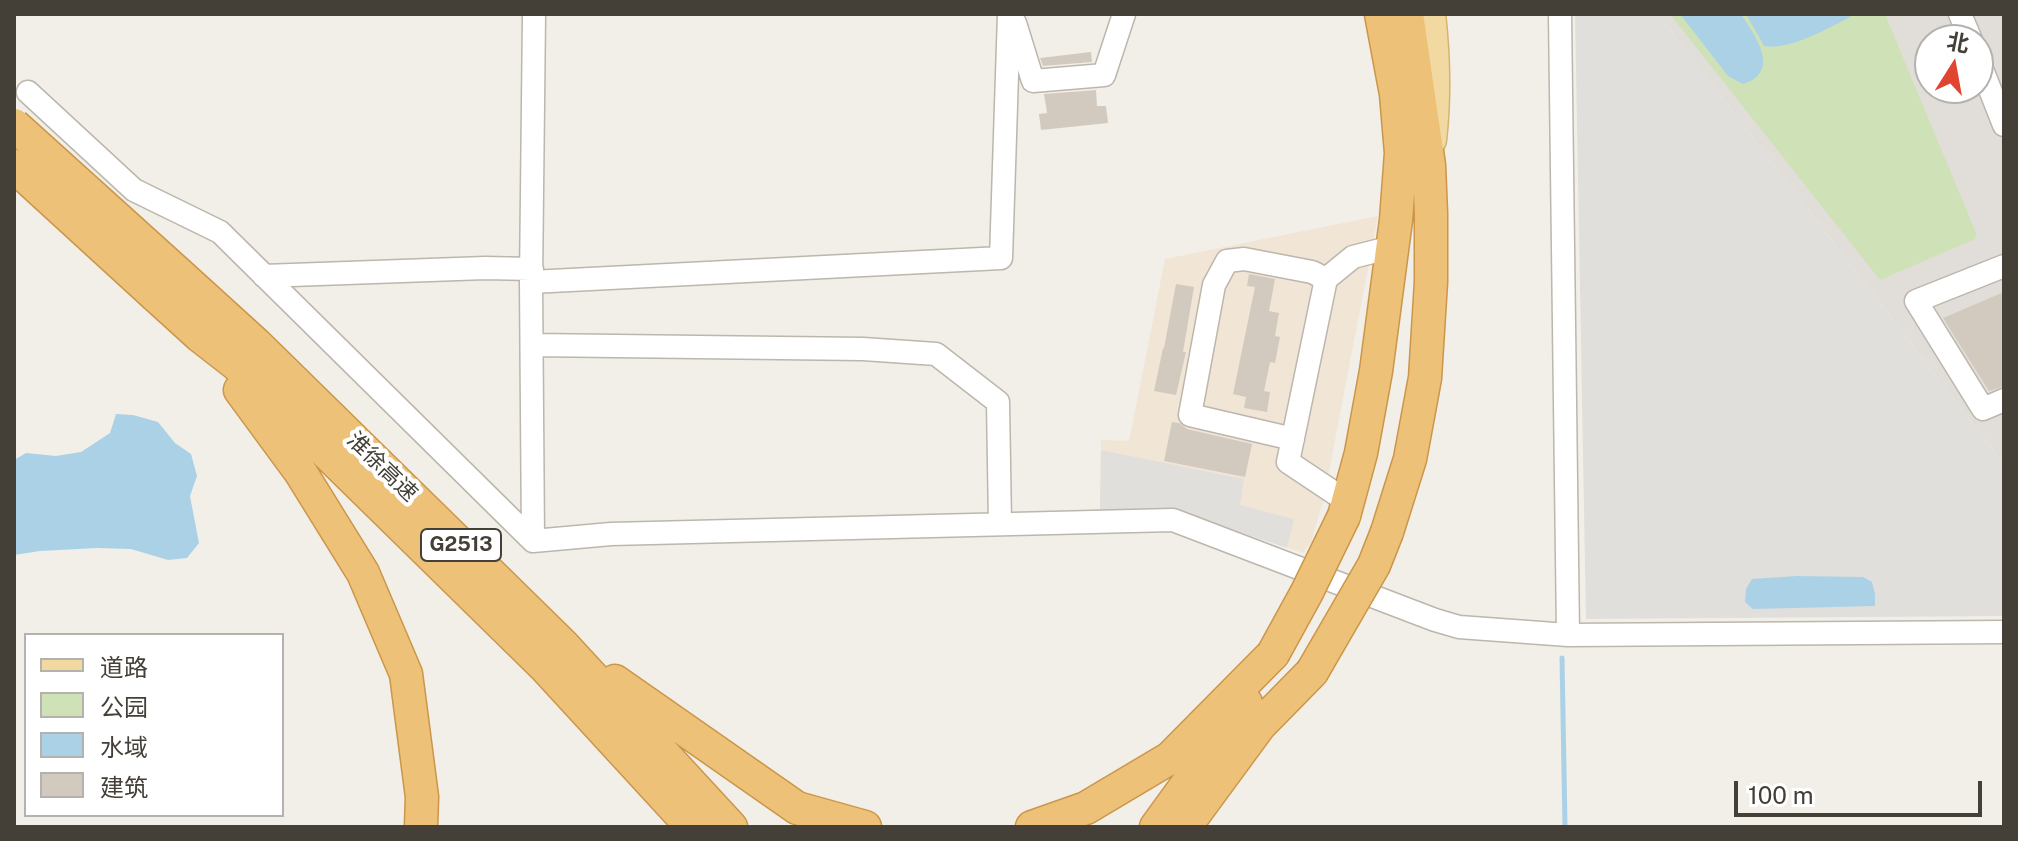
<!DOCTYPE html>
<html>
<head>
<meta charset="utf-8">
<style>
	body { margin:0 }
	#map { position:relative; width:2018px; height:841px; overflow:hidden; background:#f2efe8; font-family:"Public Sans","Noto Sans SC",sans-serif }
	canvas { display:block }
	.frame { position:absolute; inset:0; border:16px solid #443f37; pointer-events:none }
	.legend { position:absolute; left:24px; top:633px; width:260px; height:184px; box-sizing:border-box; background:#fff; border:2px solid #b4b2af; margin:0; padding:10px 14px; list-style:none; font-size:24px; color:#443f37 }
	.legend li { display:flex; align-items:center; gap:16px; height:40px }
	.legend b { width:40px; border:2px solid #b4b2af }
	.north { position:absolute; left:1914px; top:24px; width:80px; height:80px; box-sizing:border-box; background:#fff; border:2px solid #b4b2af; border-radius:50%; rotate:11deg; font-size:22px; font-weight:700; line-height:32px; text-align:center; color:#443f37 }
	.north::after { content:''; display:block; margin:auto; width:28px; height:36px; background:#e04531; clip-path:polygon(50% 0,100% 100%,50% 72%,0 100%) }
	.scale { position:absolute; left:1734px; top:781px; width:248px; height:36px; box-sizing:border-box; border:4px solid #443f37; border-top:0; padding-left:10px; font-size:24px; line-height:28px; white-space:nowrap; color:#443f37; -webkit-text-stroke:6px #fff; paint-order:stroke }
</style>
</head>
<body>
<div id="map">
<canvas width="2018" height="841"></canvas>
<div class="frame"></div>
<ul class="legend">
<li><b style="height:10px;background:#f2d8a1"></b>道路</li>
<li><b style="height:22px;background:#cfe1b6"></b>公园</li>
<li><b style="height:22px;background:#abd1e7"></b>水域</li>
<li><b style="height:22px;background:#d2cabf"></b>建筑</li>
</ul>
<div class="north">北</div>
<div class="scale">100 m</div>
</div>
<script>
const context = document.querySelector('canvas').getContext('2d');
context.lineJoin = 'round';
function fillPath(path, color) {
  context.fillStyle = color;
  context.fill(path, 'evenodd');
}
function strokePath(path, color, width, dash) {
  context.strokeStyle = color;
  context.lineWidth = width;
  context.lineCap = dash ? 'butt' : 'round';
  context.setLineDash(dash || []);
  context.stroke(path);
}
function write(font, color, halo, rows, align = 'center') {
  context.font = font + ' "Public Sans","Noto Sans SC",sans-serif';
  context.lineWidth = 8;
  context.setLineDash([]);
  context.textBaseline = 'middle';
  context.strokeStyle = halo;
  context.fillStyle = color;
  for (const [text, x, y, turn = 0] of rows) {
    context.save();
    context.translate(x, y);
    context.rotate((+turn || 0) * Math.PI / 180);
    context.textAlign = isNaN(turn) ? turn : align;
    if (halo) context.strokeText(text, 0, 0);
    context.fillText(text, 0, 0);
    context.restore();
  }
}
fillPath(new Path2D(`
	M1378,216L1324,498L1311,542L1303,553L1179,512L1100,510L1101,440L1129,441L1165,259Z`), '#f1e5d6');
fillPath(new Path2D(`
	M1658,14H2004V464ZM1930,40H1978V88H1930Z`), '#e1ded9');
fillPath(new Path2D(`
	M1670,14H1885L1976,233L1975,239L1880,280Z`), '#cfe1b6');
fillPath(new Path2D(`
	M1575,14H1658L2004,464V616L1586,619Z
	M1101,450L1244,479L1240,505L1294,519L1287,548L1179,512L1100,510Z`), '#e1dfdc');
fillPath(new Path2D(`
	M1680,14H1741C1751,30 1776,62 1755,78C1752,81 1747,82 1743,84L1728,76Z
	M1746,14H1852L1850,17C1829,28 1788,51 1764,46Z
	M116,414L133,415L158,422L175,443L191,454L197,476L190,496L199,543L187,558L168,560L131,549L97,548L40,551L14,555V460L26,453L56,456L81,452L110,433Z
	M1797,576L1863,577L1872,582L1875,594V606L1753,609L1745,602L1746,589L1752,579Z`), '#abd1e7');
strokePath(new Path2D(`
	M1562,658L1565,827`), '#abd1e7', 5);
fillPath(new Path2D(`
	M1091,52L1092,62L1043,66L1040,58Z
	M1096,90L1097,106H1106L1108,123L1041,130L1039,114L1047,113L1044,94Z
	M1249,274L1275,279L1269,311L1279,313L1275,336L1280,337L1275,363L1270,362L1264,391L1270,392L1267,412L1244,408L1246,397L1233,394L1255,287L1247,286Z
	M1176,284L1194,287L1183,352H1186L1176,395L1154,391L1163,348H1164Z
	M2004,292V386L1989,391L1943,318Z
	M1172,422L1179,423L1187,429L1252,444L1245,477L1164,461Z`), '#d2cabf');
const minor = new Path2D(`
	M534,14L531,282L533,541L611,534L1173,520L1435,620L1459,627L1568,635
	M1560,14L1568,635L2004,632
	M1960,14L1971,40
	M1015,23L1033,81L1104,75L1124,14
	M1978,59L2004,125
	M28,92L134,190L220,232L533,541
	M2004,266L1916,301L1983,409L2004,400
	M264,276L485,268L532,269
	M531,282L1001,258L1009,14
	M532,345L863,349L936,354L998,402L1000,524
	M1293,439L1190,415L1214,285L1227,261L1244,259L1312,272L1326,279
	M1348,502L1288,462L1326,279L1353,257L1392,247`);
const major = new Path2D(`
	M1431,14C1436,58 1437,96 1432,140`);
const highway = new Path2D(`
	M179,274L256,344L564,646L731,827
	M156,296L200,336L236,364L544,666L692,827
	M240,390L301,473L363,573L406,674L422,797L421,827
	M1344,516L1361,453L1376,371L1396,220L1401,153L1396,94L1381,14
	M1387,532L1410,459L1425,378L1431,282V214L1429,165L1407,14
	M615,681L797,808L865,827
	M1032,827L1086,808L1170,758L1273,654
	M1156,827L1246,703
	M1185,827L1260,725L1312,672`);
strokePath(minor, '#bcb6ac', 25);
strokePath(major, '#d5b473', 31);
strokePath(highway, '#cb9649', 35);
strokePath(minor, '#fff', 22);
strokePath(major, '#f2d8a1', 28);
strokePath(highway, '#edc278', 32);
const highwayBridge = new Path2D(`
	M14,125L179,274
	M14,166L156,296
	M1273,654L1307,592L1344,516
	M1312,672L1374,565L1387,532`);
strokePath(highwayBridge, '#cb9649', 35, []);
strokePath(highwayBridge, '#edc278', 32);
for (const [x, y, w] of [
	[461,545,80]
]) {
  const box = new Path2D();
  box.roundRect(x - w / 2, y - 16, w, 32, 6);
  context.fillStyle = '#fff';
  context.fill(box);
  strokePath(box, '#443f37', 2);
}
write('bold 20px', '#443f37', null, [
	["G2513",461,545]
]);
write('22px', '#443f37', '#fff', [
	["淮徐高速",382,467,44]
]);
</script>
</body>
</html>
